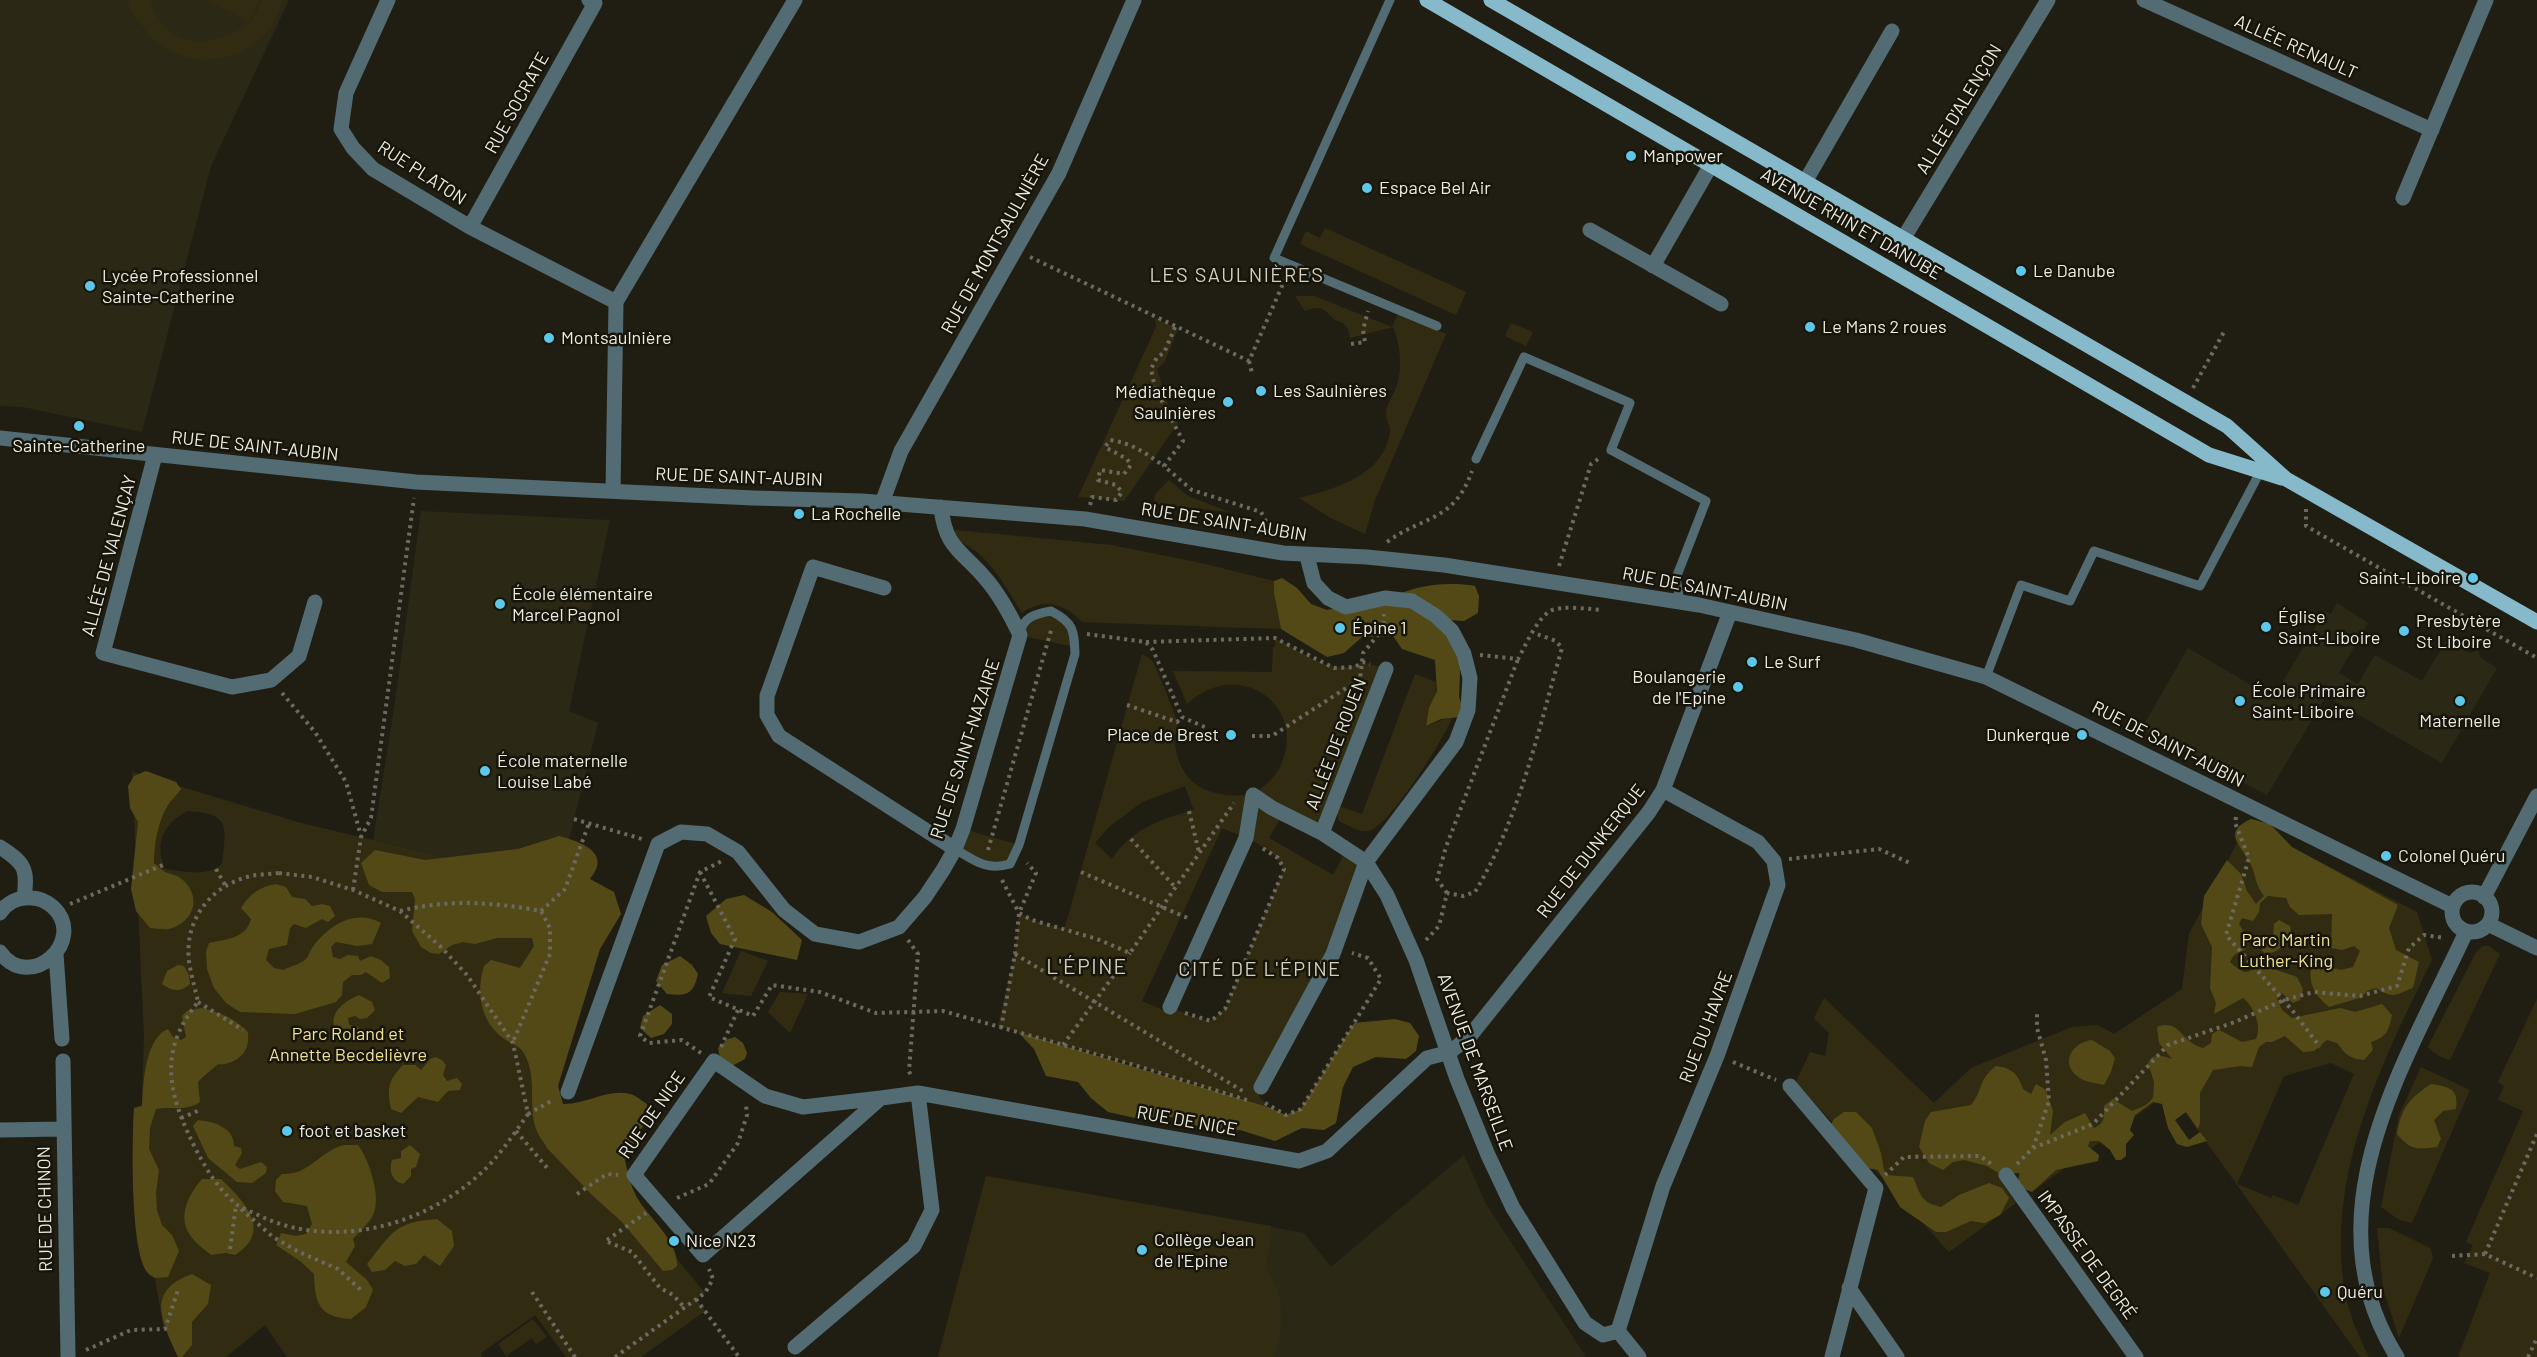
<!DOCTYPE html>
<html>
<head>
<meta charset="utf-8">
<style>
	body { margin:0 }
	canvas { display:block; background:#201e13 }
</style>
</head>
<body>
<canvas width="2537" height="1357"></canvas>
<script>
const context = document.querySelector('canvas').getContext('2d');
context.lineJoin = 'round';
function fillPath(path, color) {
  context.fillStyle = color;
  context.fill(path, 'evenodd');
}
function strokePath(path, color, width, dash) {
  context.strokeStyle = color;
  context.lineWidth = width;
  context.lineCap = dash ? 'butt' : 'round';
  context.setLineDash(dash || []);
  context.stroke(path);
}
function write(font, color, halo, rows, align = 'center') {
  context.font = font + ' Barlow,sans-serif';
  context.lineWidth = 5;
  context.setLineDash([]);
  context.textBaseline = 'middle';
  context.strokeStyle = halo;
  context.fillStyle = color;
  for (const [text, x, y, turn = 0] of rows) {
    context.save();
    context.translate(x, y);
    context.rotate((+turn || 0) * Math.PI / 180);
    context.textAlign = isNaN(turn) ? turn : align;
    if (halo) context.strokeText(text, 0, 0);
    context.fillText(text, 0, 0);
    context.restore();
  }
}
fillPath(new Path2D(`
	M0,0H289L211,166L142,432L23,407L0,406Z
	M421,511L610,520L569,711L598,723L558,884L373,840L394,709Z
	M2337,603L2368,623L2339,673L2358,684L2375,655L2422,681L2446,641L2470,653L2478,650L2481,658L2497,668L2442,763L2326,696L2267,795L2167,743L2142,728L2188,648L2273,698L2325,611L2331,614Z
	M1464,1155L1486,1204L1586,1357H938L986,1176L1304,1233L1331,1267Z`), '#2b2816');
fillPath(new Path2D(`
	M128,0H150C163,38 191,50 227,35C235,32 245,28 251,21C256,15 259,6 262,0H284C277,14 272,29 260,39C225,70 171,66 143,27C137,19 128,10 128,0Z
	M206,0H260L249,21Z
	M1325,228L1466,292L1456,315L1300,244L1306,231L1320,238Z
	M1295,296H1314L1392,327L1398,314L1446,334L1375,500L1365,534L1329,517L1299,498C1335,489 1383,476 1390,433C1391,426 1385,418 1386,411C1388,402 1394,394 1397,385C1403,368 1400,343 1393,327L1350,338L1348,329L1343,323C1325,320 1330,301 1305,311Z
	M1155,318L1178,329L1165,361L1157,369L1167,402L1178,423L1124,501L1078,497L1156,327Z
	M1511,323L1533,332L1526,346L1505,336Z
	M1169,480L1188,496L1229,512L1156,504L1154,500L1155,495Z
	M955,530L1111,545L1201,563L1274,581V593L1281,629L1082,622C1065,604 1044,597 1022,613C1008,591 997,569 977,552C969,545 955,542 955,530Z
	M1039,613L1065,618L1074,647L1020,635L1021,626Z
	M1275,638C1301,651 1335,679 1363,662L1386,669L1322,833L1283,813L1269,838L1333,875L1347,849L1366,862L1333,954L1261,1087L1259,1096L1268,1107L1131,1064L998,1026L1015,954L1019,913L1032,920L1064,929L1065,927L1142,654C1145,656 1150,658 1153,662C1156,667 1176,716 1177,722C1178,729 1173,737 1175,745C1182,790 1213,798 1253,795C1263,787 1276,777 1281,765C1308,703 1237,657 1187,704L1173,671L1272,672L1273,647L1275,646ZM1185,786L1194,810C1163,818 1130,830 1112,859L1095,843L1109,827L1142,802ZM1222,828C1244,837 1274,847 1284,869L1225,1009L1210,1021L1193,1017L1170,1007L1167,1012L1142,1001Z
	M1415,674L1436,682C1438,696 1428,711 1426,726L1453,716C1445,737 1388,829 1368,831C1357,832 1347,825 1338,820V806L1362,814Z
	M132,772L301,823L558,884L545,1099L705,1293L696,1299L705,1311L641,1357H566L535,1315L481,1353L483,1357H287L265,1325L226,1357H178L163,1323L148,1241L140,1240C133,1196 132,1153 134,1108L142,1105L144,1037ZM187,811C230,813 227,826 222,864C205,878 183,871 165,869C154,844 163,824 187,811Z
	M2247,824L2417,912L2432,960C2382,1062 2325,1176 2345,1292C2349,1315 2359,1337 2369,1357H2360L2170,1091L2032,1192L2014,1169L2000,1180L2016,1203L1949,1252L1796,1082L1810,1052L1825,1056L1829,1033L1814,1018L1824,998L1934,1103L1971,1068L2072,1027L2098,1025L2114,1034L2182,989L2189,934ZM2331,1063L2354,1074L2298,1205L2273,1195L2271,1198L2237,1184L2284,1076Z
	M963,829L1019,845L1010,864L997,868L955,849Z
	M2483,946H2489L2500,954L2450,1060C2441,1058 2435,1054 2428,1047L2476,952Z
	M741,951L768,961L751,996L722,993Z
	M780,992L808,994L790,1033L768,1012Z
	M2537,999V1357H2458L2490,1273L2464,1263L2473,1245L2466,1242L2523,1111L2498,1100L2504,1086L2498,1082Z
	M2421,1067L2470,1090L2412,1223L2398,1219L2381,1207L2399,1115Z
	M986,1176L1271,1226L1266,1269C1285,1296 1285,1327 1274,1357H938Z
	M2377,1228H2389L2430,1248L2433,1258L2399,1338L2383,1288Z
	M533,1319L547,1337L536,1344L532,1338L506,1356L498,1344Z`), '#312c11');
fillPath(new Path2D(`
	M1282,578L1297,588L1311,604L1327,610L1400,594C1422,584 1452,582 1475,586L1479,596L1478,613L1464,621L1449,620L1464,654L1460,671L1459,697L1463,708L1460,717L1441,719L1426,726L1429,708L1437,691L1435,660L1402,649L1393,636L1362,637L1344,653L1327,657L1281,629L1274,593V581Z
	M146,771L176,782L181,789C177,795 172,799 168,805C158,821 154,844 154,863C157,865 161,870 165,872C172,875 179,875 185,882C202,900 192,923 169,929C164,930 156,928 150,928L136,911L131,889L138,822L130,808L128,786L134,776Z
	M2251,819L2270,824L2292,847L2398,905L2389,928L2396,950L2419,962L2413,988C2396,994 2394,1000 2376,988L2369,990L2359,998L2329,1007C2317,997 2308,985 2311,968L2318,964L2341,970L2353,967L2360,951L2354,946L2342,950L2331,948L2332,914L2299,915L2290,907L2286,898L2268,896L2260,903L2259,912L2253,921L2242,918L2239,924L2248,938L2246,949L2234,955L2230,962C2250,980 2245,968 2264,968C2275,968 2287,974 2297,977L2303,989L2300,1000L2293,1003L2282,993L2277,999L2282,1010L2292,1018L2340,1008L2355,1012L2382,1004L2392,1015C2389,1030 2387,1037 2371,1042L2373,1050L2364,1060C2350,1059 2345,1054 2337,1043L2327,1040L2314,1051L2303,1052L2285,1036L2272,1042H2266L2259,1047L2252,1067L2240,1066L2213,1070L2200,1093V1123L2198,1129L2186,1112L2175,1120L2189,1140L2200,1132L2207,1141L2187,1147L2177,1144L2168,1128L2162,1104L2153,1102L2135,1115L2130,1130L2134,1135L2126,1144V1156L2121,1160H2116L2110,1150L2099,1141H2090L2088,1146L2099,1155L2098,1161L2056,1170L2032,1192L2022,1188L2018,1179L2020,1173L2000,1174L1987,1166L1964,1160L1953,1162L1943,1170L1929,1163L1919,1147L1925,1121L1931,1112L1971,1105C1984,1089 1977,1081 1996,1066C2012,1068 2018,1074 2023,1089L2031,1094L2036,1084L2046,1090L2053,1111L2050,1135L2065,1122L2085,1113L2094,1128C2105,1124 2104,1116 2104,1106L2113,1099L2132,1111L2146,1105L2153,1098L2154,1082L2148,1063L2152,1057L2162,1056L2172,1059L2159,1043L2157,1027C2180,1018 2181,1043 2203,1048L2211,1043L2212,1034L2219,1030L2242,1042L2256,1039C2262,1026 2254,1006 2243,998L2214,1014L2216,1003L2210,988L2212,947L2201,924L2204,896L2227,860L2241,874L2247,891L2256,904L2264,896C2254,882 2257,878 2251,865C2243,846 2220,833 2251,819Z
	M559,836C582,842 612,853 590,879L614,892L621,914L600,949L558,1086L563,1104C585,1105 608,1088 630,1094C635,1095 642,1101 647,1104L648,1116L625,1160C628,1174 631,1188 639,1201C652,1221 678,1241 677,1266L672,1270L663,1271L622,1222L592,1195L547,1148C544,1142 539,1137 537,1131C528,1110 536,1084 528,1062C521,1043 516,1048 503,1038C480,1021 476,992 484,966L491,960L520,968L534,946L532,938H497L475,944L463,942L452,945L439,954L431,953L421,947L412,931L415,899L412,892H382L369,885L361,863L375,850L425,860L518,849Z
	M276,884L286,887L292,897L305,899L312,906L322,904L330,906L335,916L328,922L322,919L306,928L294,924L290,928L287,945L269,949L266,960L274,968L283,970C290,967 299,964 305,960C309,956 311,948 315,944C331,924 356,909 381,923L372,944L357,946L336,942L331,947L333,957L340,959L348,955L358,956L360,961L371,956L381,960L389,967L390,978L382,983L366,972L361,975H352L343,982L342,995L336,1002L295,1014L240,1012L226,1003L214,988L207,969L206,952L209,943C226,939 246,939 251,919L241,908C250,894 259,887 276,884Z
	M744,895L772,912L802,940L797,960L720,944L711,933L706,916L726,899Z
	M2279,920L2290,926L2292,935C2286,944 2277,953 2266,954L2262,951V946L2273,938L2274,924Z
	M680,956L692,965L698,974C693,995 687,996 667,994L656,981L662,965Z
	M178,965L184,966L189,975L190,984C180,993 172,991 162,984L167,971Z
	M359,995L372,1002L375,1010L367,1018L360,1019L355,1016L348,1018L349,1025L357,1026L362,1032L361,1040L346,1042C322,1022 336,1005 359,995Z
	M660,1005L672,1014V1024L664,1034L651,1038L640,1028L643,1016Z
	M201,1008C220,1012 234,1018 248,1032C250,1049 242,1060 225,1064C221,1065 219,1063 216,1066C210,1071 203,1076 198,1082L200,1102C185,1112 173,1106 156,1109L150,1128L149,1149L159,1170L156,1193L157,1210L162,1225L172,1235L179,1251L168,1277L155,1278C152,1276 149,1275 147,1272C130,1250 132,1139 134,1108L142,1106C143,1084 145,1038 168,1029L173,1037L181,1040L186,1037L182,1016L187,1011Z
	M1395,1019L1410,1023L1419,1036L1416,1051L1406,1059L1376,1057L1353,1067L1343,1087L1336,1123L1324,1130L1302,1128L1275,1141L1240,1130L1211,1133L1179,1117L1135,1118L1108,1112L1091,1098L1078,1082L1046,1076L1034,1049L1018,1032L1268,1107L1286,1115L1301,1109L1354,1023Z
	M735,1037L743,1043L747,1053L745,1059L728,1068L720,1059L718,1048L728,1039Z
	M2092,1040L2110,1051L2115,1058L2111,1072L2104,1085C2095,1083 2084,1082 2077,1076C2059,1061 2074,1042 2092,1040Z
	M436,1057L442,1060L446,1065L443,1075L447,1081L457,1078L462,1084L460,1090L448,1091L438,1102L418,1097L401,1113L391,1109C387,1089 388,1080 403,1065H415L421,1070L430,1059Z
	M2431,1084C2449,1087 2459,1088 2456,1109L2443,1111L2434,1120L2441,1139L2437,1147C2417,1149 2411,1151 2397,1134C2401,1109 2409,1098 2431,1084Z
	M1844,1112H1856L1872,1128L1881,1153L1885,1175L1913,1177C1921,1195 1920,1202 1941,1207L1959,1195L1989,1183L2002,1188L2009,1198L2000,1215L1985,1223L1971,1221L1946,1232H1936L1900,1207L1878,1170L1867,1168L1830,1126L1834,1119Z
	M198,1120C214,1122 234,1127 234,1146L241,1148L242,1153L235,1165L240,1169L261,1162L267,1167L266,1173L252,1183L237,1182L208,1158L193,1126Z
	M344,1145H358C369,1159 383,1200 372,1217C367,1225 359,1232 353,1239L355,1246L346,1262L367,1280L373,1290L366,1307L351,1319C319,1317 315,1304 314,1274L300,1261L276,1245L281,1233L296,1236L306,1234L312,1224L307,1206L283,1202L275,1191L276,1180L282,1174C308,1176 320,1151 344,1145Z
	M410,1145L420,1154L416,1167L411,1169V1176L403,1184C391,1181 389,1170 392,1160L401,1158V1151Z
	M202,1179H221C245,1202 273,1231 235,1255L226,1253L211,1255C204,1249 194,1242 190,1235C177,1216 189,1194 202,1179Z
	M437,1219L452,1231L454,1246L440,1266L424,1255L416,1264L405,1266L395,1261L385,1270L372,1272L367,1264C392,1233 394,1222 437,1219Z
	M192,1274L211,1285L208,1304L192,1322V1345L182,1357H178C163,1323 144,1291 192,1274Z`), '#534917');
strokePath(new Path2D(`
	M1030,257L1249,361L1286,277
	M1175,327L1164,353L1157,357L1151,369L1155,388L1183,441L1164,466L1192,490L1261,512L1272,533
	M1351,344L1365,342L1363,330L1368,311
	M1249,361L1252,373
	M2193,388L2225,330
	M1090,505L1092,497L1116,500L1122,492L1116,485L1098,480L1100,470L1124,474L1131,465L1127,459L1105,447L1110,440C1132,443 1147,454 1164,466
	M2306,509V526L2537,658
	M1387,542C1424,515 1454,522 1472,471
	M1559,566L1591,464L1601,457
	M1087,634L1146,642L1153,650L1182,717L1207,728
	M1146,642L1275,638L1334,668L1355,667L1363,662L1370,664
	M1480,655L1518,659C1526,645 1536,620 1550,611C1561,605 1589,609 1602,610
	M282,693L315,732L346,782L361,836
	M1127,705L1177,722L1182,717
	M1252,736H1272L1360,679L1363,653L1383,629L1384,614
	M1189,811L1199,852
	M2236,817L2235,823L2249,858L2226,935L2292,1010L2320,1047
	M574,819L642,839
	M1131,839L1175,887
	M988,850L1052,627
	M1789,859L1879,849L1912,864
	M216,869L225,885
	M700,872L735,939L709,997L753,1016L772,985L820,992L876,1013L943,1011L1131,1064L1250,1101
	M1081,872L1190,919
	M279,873L312,877L353,890L400,911L441,947L467,975L513,1043L528,1114C513,1135 499,1157 480,1174C422,1227 332,1250 260,1216C253,1212 242,1209 236,1204C215,1187 199,1157 188,1133C165,1083 163,1045 198,1002C195,988 191,975 189,961C184,920 211,885 251,876C260,874 270,874 279,873Z
	M1002,880L1019,913L1032,920L1097,939L1130,953L1234,803
	M353,890L361,837L371,818L414,498
	M1447,893L1437,879L1446,847L1518,659
	M70,904L163,865
	M400,911C448,899 493,902 541,911L550,928V954L513,1042
	M541,911L565,889L589,823
	M908,940L918,954L909,1071L912,1078
	M1426,940L1439,926L1447,893L1463,896L1475,892C1520,817 1538,731 1562,648L1556,641L1534,633
	M1015,954L1246,1093
	M198,1002L243,1030
	M1185,1013L1211,1021L1225,1009L1284,869L1278,858L1259,846
	M1001,1028L1015,954L1019,913L1036,873L1027,863
	M1063,1045L1130,953
	M721,1047L738,1010
	M701,1053L682,1040L649,1043L640,1036L700,872L722,861
	M1733,1062L1776,1080
	M1265,1103L1286,1115L1301,1109L1381,979L1368,958L1352,953
	M528,1114L553,1100
	M181,1118L200,1110
	M516,1131L549,1170
	M2033,1148L2093,1124L2168,1045L2235,1022L2284,1000L2314,992L2360,996L2397,986L2409,948L2424,935L2444,938
	M2017,1164L2033,1148L2049,1101L2046,1060L2037,1028V1011
	M1885,1175L1904,1157L1980,1156L1994,1166
	M577,1194L607,1174L618,1175
	M677,1198L709,1184L738,1143L747,1115L746,1105
	M241,1209L273,1237L299,1252L338,1269L363,1292
	M607,1240L646,1213
	M608,1242L632,1252L660,1288L673,1295L684,1307
	M230,1249L236,1205
	M2485,1254L2537,1134
	M2452,1256L2485,1254L2537,1278
	M532,1292L575,1357
	M696,1299L739,1357
	M86,1350L131,1330L165,1329L178,1290
	M615,1357L705,1293L713,1279L709,1269
	M2528,1357L2537,1338`), '#6c6a60', 4, [3, 4.5]);
strokePath(new Path2D(`
	M1390,0L1274,258L1437,326
	M1476,459L1524,357L1630,403L1611,450L1706,501L1676,578L1680,602
	M1986,677L2021,585L2070,601L2094,551L2200,586L2260,472
	M955,849C975,861 987,871 1010,864L1019,845L1075,654C1074,630 1074,623 1051,611C1035,614 1022,617 1020,635`), '#536b73', 9);
strokePath(new Path2D(`
	M388,0L346,93L341,129L353,148L373,169L470,227L616,302
	M2144,0L2432,130
	M1805,182L1892,31
	M2403,198L2486,0
	M470,227L595,3L589,0
	M1590,230L1721,304
	M1903,239L2048,0
	M1653,266L1711,165
	M0,438L416,482L753,498L862,501L1085,519L1283,553L1367,557L1444,565L1699,605L1856,640L1986,677L2452,906
	M155,455L103,653L232,687L271,680L299,656L315,602
	M613,491L616,302L795,0
	M882,503L901,451L1059,173L1134,0
	M884,588L813,567L767,696V715L779,736L955,849
	M1322,833L1386,669
	M0,847C25,863 28,869 24,898
	M2452 912a20 20 0 1 1 40 0a20 20 0 1 1-40 0Z
	M2484,897L2537,796
	M0,913C7,902 19,897 32,898C40,898 47,902 53,907C88,940 30,994 0,952
	M2488,924L2537,948
	M56,954L62,1039
	M1170,1007L1246,838L1253,795L1272,808L1322,833L1366,862L1387,895L1416,960L1457,1079L1488,1155L1513,1208L1585,1323L1603,1335L1618,1331
	M63,1061L68,1357
	M1790,1086L1876,1188L1832,1357
	M1261,1087L1333,954L1366,862L1456,742L1468,710L1470,678L1464,654L1452,631L1436,616L1412,601L1385,598L1346,607L1328,598L1314,583L1307,556
	M568,1092L658,844L681,832L707,834L738,852L784,910L815,934L859,942L899,927L925,897L943,870L955,849L963,829L1020,635C1010,614 1000,595 985,578C962,551 945,548 941,507
	M881,1098L803,1107L765,1096L714,1061L634,1175L703,1255L881,1098L918,1093L1299,1161L1327,1151L1427,1058L1450,1052L1470,1036L1649,812L1663,790L1730,612
	M0,1130L63,1129
	M2006,1175L2136,1357
	M1849,1288L1897,1357
	M1618,1331L1663,1186L1717,1056L1778,885L1774,861L1758,842L1663,790
	M1618,1331L1639,1357
	M795,1347L914,1246L932,1210L918,1093
	M2397,1357C2307,1214 2405,1064 2466,932`), '#536b73', 15);
strokePath(new Path2D(`
	M1427,0L2209,455L2282,478
	M1491,0L2227,426L2286,479L2537,622`), '#86b9ca', 15);
for (const [x, y, r, color] of [
	[1631,156,6,"#5cc7e8"],
	[1367,188,6,"#5cc7e8"],
	[2021,271,6,"#5cc7e8"],
	[90,286,6,"#5cc7e8"],
	[1810,327,6,"#5cc7e8"],
	[549,338,6,"#5cc7e8"],
	[1261,391,6,"#5cc7e8"],
	[1228,402,6,"#5cc7e8"],
	[79,426,6,"#5cc7e8"],
	[799,514,6,"#5cc7e8"],
	[2473,578,6,"#5cc7e8"],
	[500,604,6,"#5cc7e8"],
	[2266,627,6,"#5cc7e8"],
	[1340,628,6,"#5cc7e8"],
	[2404,631,6,"#5cc7e8"],
	[1752,662,6,"#5cc7e8"],
	[1738,687,6,"#5cc7e8"],
	[2240,701,6,"#5cc7e8"],
	[2460,701,6,"#5cc7e8"],
	[1231,735,6,"#5cc7e8"],
	[2082,735,6,"#5cc7e8"],
	[485,771,6,"#5cc7e8"],
	[2386,856,6,"#5cc7e8"],
	[287,1131,6,"#5cc7e8"],
	[674,1241,6,"#5cc7e8"],
	[1142,1250,6,"#5cc7e8"],
	[2325,1292,6,"#5cc7e8"]
]) {
  const dot = new Path2D();
  dot.arc(x, y, r, 0, 2 * Math.PI);
  context.fillStyle = color;
  context.fill(dot);
  strokePath(dot, '#17150a', 2);
}
write('18px', '#ecebe3', '#17150a', [
	["ALLÉE RENAULT",2296,47,24],
	["RUE SOCRATE",517,103,-61],
	["ALLÉE D'ALENÇON",1959,109,-59],
	["RUE PLATON",422,173,33],
	["AVENUE RHIN ET DANUBE",1851,224,30],
	["RUE DE MONTSAULNIÈRE",995,244,-61],
	["RUE DE SAINT-AUBIN",255,446,6],
	["RUE DE SAINT-AUBIN",739,477,2],
	["RUE DE SAINT-AUBIN",1224,522,9],
	["ALLÉE DE VALENÇAY",109,556,-75],
	["RUE DE SAINT-AUBIN",1705,589,11],
	["ALLÉE DE ROUEN",1336,744,-69],
	["RUE DE SAINT-AUBIN",2168,744,27],
	["RUE DE SAINT-NAZAIRE",965,749,-72],
	["RUE DE DUNKERQUE",1591,851,-52],
	["RUE DU HAVRE",1706,1027,-69],
	["AVENUE DE MARSEILLE",1475,1062,70],
	["RUE DE NICE",652,1115,-55],
	["RUE DE NICE",1187,1121,10],
	["RUE DE CHINON",45,1209,-91],
	["IMPASSE DE DEGRÉ",2087,1255,54]
]);
write('18px', '#ecebe3', '#17150a', [
	["Manpower",1643,156],
	["Espace Bel Air",1379,188],
	["Le Danube",2033,271],
	["Lycée Professionnel",102,276],
	["Sainte-Catherine",102,297],
	["Le Mans 2 roues",1822,327],
	["Montsaulnière",561,338],
	["Les Saulnières",1273,391],
	["Médiathèque",1216,392,"right"],
	["Saulnières",1216,413,"right"],
	["Sainte-Catherine",79,446,"center"],
	["La Rochelle",811,514],
	["Saint-Liboire",2461,578,"right"],
	["École élémentaire",512,594],
	["Marcel Pagnol",512,615],
	["Église",2278,617],
	["Saint-Liboire",2278,638],
	["Presbytère",2416,621],
	["St Liboire",2416,642],
	["Épine 1",1352,628],
	["Le Surf",1764,662],
	["Boulangerie",1726,677,"right"],
	["de l'Epine",1726,698,"right"],
	["École Primaire",2252,691],
	["Saint-Liboire",2252,712],
	["Maternelle",2460,721,"center"],
	["Place de Brest",1219,735,"right"],
	["Dunkerque",2070,735,"right"],
	["École maternelle",497,761],
	["Louise Labé",497,782],
	["Colonel Quéru",2398,856],
	["foot et basket",299,1131],
	["Collège Jean",1154,1240],
	["de l'Epine",1154,1261],
	["Nice N23",686,1241],
	["Quéru",2337,1292]
], 'left');
write('18px', '#f0e092', '#17150a', [
	["Parc Martin",2286,940],
	["Luther-King",2286,961],
	["Parc Roland et",348,1034],
	["Annette Becdelièvre",348,1055]
]);
context.letterSpacing = '1.5px';
write('20px', '#d2cfc1', '#17150a', [
	["LES SAULNIÈRES",1237,275],
	["CITÉ DE L'ÉPINE",1260,969]
]);
context.letterSpacing = '0px';
context.letterSpacing = '1.5px';
write('21px', '#d2cfc1', '#17150a', [
	["L'ÉPINE",1087,967]
]);
context.letterSpacing = '0px';
</script>
</body>
</html>
